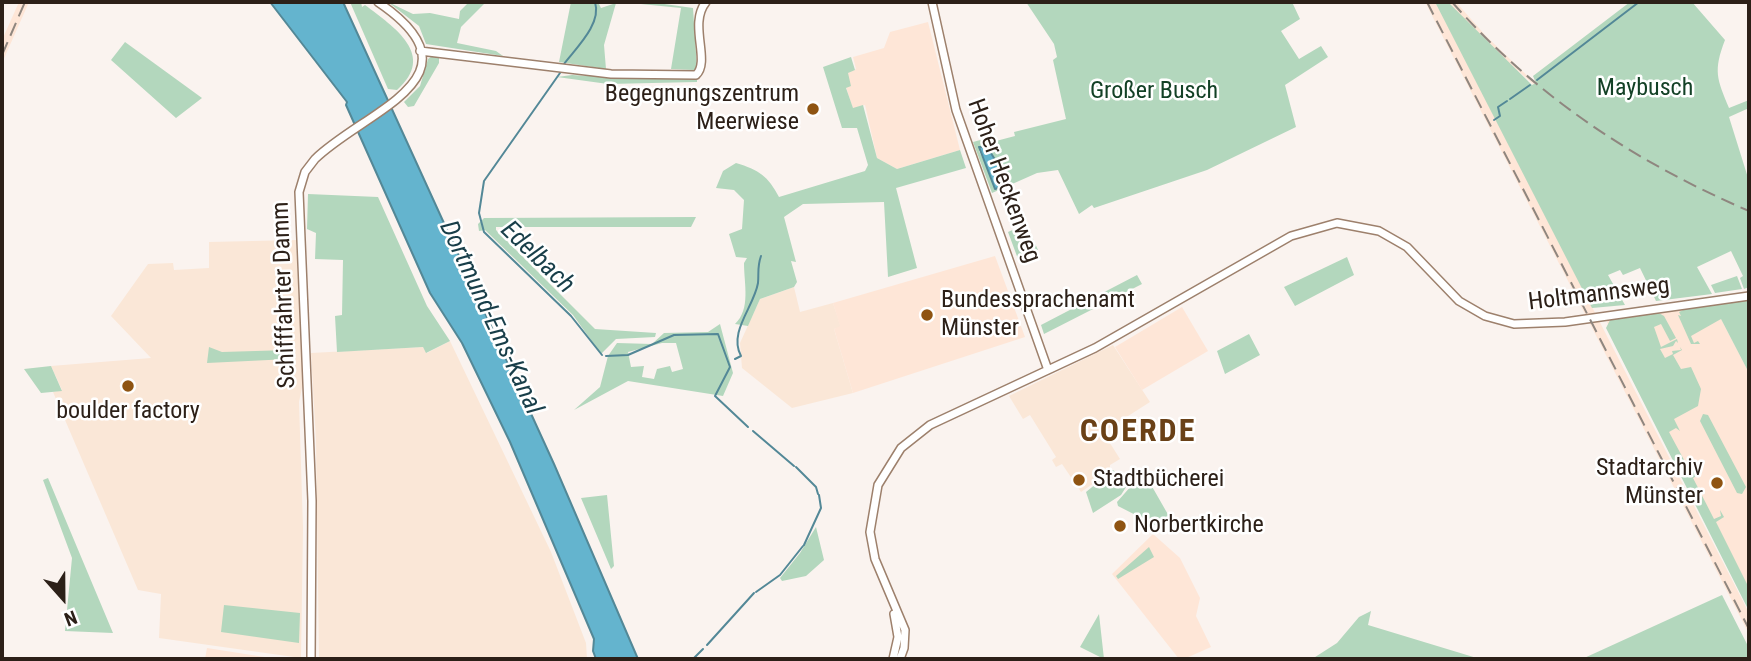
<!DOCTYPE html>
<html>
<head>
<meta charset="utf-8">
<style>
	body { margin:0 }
	#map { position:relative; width:1751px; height:661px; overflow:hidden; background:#faf3ef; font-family:"Roboto Condensed",sans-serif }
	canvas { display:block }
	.frame { position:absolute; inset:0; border:4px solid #2c2018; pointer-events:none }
	.north { position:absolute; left:28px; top:563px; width:70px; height:70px; -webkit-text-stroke:5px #fff; paint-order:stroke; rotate:159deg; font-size:19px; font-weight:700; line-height:28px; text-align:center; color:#2c2018 }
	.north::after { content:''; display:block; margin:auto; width:24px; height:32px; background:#2c2018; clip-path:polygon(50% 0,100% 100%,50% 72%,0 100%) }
</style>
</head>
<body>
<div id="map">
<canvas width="1751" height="661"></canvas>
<div class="frame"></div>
<div class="north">N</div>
</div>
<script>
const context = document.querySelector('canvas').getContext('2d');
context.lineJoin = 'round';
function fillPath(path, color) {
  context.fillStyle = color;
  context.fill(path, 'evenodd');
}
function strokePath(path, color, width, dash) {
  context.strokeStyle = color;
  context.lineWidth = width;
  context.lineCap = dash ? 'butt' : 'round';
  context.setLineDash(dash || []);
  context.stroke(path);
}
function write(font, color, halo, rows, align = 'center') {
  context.font = font + ' "Roboto Condensed",sans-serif';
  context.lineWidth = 5;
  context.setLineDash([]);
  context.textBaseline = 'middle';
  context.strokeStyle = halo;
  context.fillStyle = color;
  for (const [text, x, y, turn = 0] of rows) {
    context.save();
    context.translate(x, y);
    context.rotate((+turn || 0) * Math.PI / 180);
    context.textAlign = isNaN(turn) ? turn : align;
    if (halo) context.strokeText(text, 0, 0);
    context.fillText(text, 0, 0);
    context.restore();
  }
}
fillPath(new Path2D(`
	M296,240L303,383L299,402L303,528L301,658L159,638L161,594L138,590L53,392L62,390L51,366L151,358L111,316L148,264L173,263L174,270L209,268V242Z
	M794,287L800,312L833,303L841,327L834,329L853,393L792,408L742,368L740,343L760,299Z
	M450,341L551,552L586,643L587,659H319L316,440L311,353L423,347L427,353Z
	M1113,345L1150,402L1103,432L1120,459L1110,465V472L1081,492L1062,464L1056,467L1052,460L1056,457L1030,415L1023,419L1009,396Z`), '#fae7d7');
fillPath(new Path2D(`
	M19,2H29L2,63V40Z
	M1425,2H1435L1449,28L1749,613V634Z
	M1448,2H1456L1486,36L1561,108L1489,46Z
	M928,22L960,150L897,169L877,158L865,105L853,109L846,87L847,73L856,69L853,57L884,48L890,32Z
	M995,256L1025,337L853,393L834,329L840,326L833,303Z
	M1714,305L1749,373V600L1607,322L1611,318Z
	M1182,307L1208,351L1142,390L1115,347Z
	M1153,534L1180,558L1200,598L1196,616L1211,647L1184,659H1179L1112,574Z
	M207,648L277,659H205Z`), '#fee6d7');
fillPath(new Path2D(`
	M350,2H361L362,7L365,5C394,27 437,55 397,90L388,89Z
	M388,2L413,14L430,13L459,19L460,11L469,2H486L461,27L457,43L496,51L503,56L426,44L419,26Z
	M571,2H598L601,8L616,3L604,45L606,69L559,62Z
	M650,2L693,8L697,68L694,70L671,69L681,8L631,3Z
	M1026,2H1292L1300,19L1281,31L1299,59L1321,46L1328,57L1285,85L1296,127L1207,170L1094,208L1092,205L1079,214L1058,170L1037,173L992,193L973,142L995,136L996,141L1015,136L1014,132L1066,119L1053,60L1057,57L1054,44ZM987,147L1003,172L1007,185L998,189L979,151Z
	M1435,2H1448L1532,85L1536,83L1533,76L1630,2H1692L1725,40C1713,71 1717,79 1729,108L1749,100V108L1729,117L1749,181V287L1744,289L1740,278L1743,276L1731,251L1697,267L1712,294L1656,301L1640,268L1623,275L1620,270L1608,275L1625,305L1592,308Z
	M125,42L202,98L176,118L111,60Z
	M432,56L439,58V63L414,106L408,107L404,102L420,86L428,59Z
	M851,57L855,70L848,73L851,86L846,88L853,108L863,105L877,158L897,169L960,150L966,168L896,188L917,268L888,277L884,202L803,204L784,217L796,262L791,261L797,282L794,287L760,299L748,326L735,324C751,309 744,284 744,263L747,258L736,257L729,234L742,229L744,200L734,190L716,188L723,171L736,163C759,170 768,176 779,197L865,171L868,165L857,128H842L823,67Z
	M572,75C613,78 656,74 697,79V82L608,84L557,77Z
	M308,194L378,197L427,306L450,341L426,353L423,347L337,352L335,316L342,315L343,260L315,259L316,233L307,229Z
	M696,217L691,227H496V230L595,329L656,333L655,337L616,339L601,354L573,315L485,230L479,231L478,224L484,218Z
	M1026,224L1038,250L1018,259L1008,232Z
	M1347,257L1354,275L1295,306L1284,287Z
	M1137,275L1142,284L1044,334L1041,325Z
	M1737,276L1742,289L1715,293L1711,285Z
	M1749,300V373L1721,319L1691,336L1694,343L1698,341L1700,344H1691L1678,315L1681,316L1679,312L1685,309Z
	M1657,312L1664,316L1676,338L1670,341L1661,324L1654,327L1661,347L1677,339L1678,343L1676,341L1673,346L1660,349L1665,358L1673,354L1672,351L1681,350L1680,347L1682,350L1673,355L1681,369L1691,367L1701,389L1698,406L1674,419L1680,431L1676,428L1669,432L1690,471L1698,467L1702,473L1693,478L1714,519L1721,516L1720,510L1724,517L1716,522L1749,588V611L1606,328L1611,318Z
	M720,324L733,373L723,396L628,381L574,410L600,387L608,356L617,343L652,344L664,333L708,332ZM662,343H676L683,369L672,372L670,366L657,369L654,379L642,377L644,366L631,367L628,352Z
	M1249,334L1260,355L1225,374L1217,351Z
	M209,347L222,352L289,350V359L207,363Z
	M51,366L62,391L41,393L24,369Z
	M1703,414L1708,415L1746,487L1742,494L1737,493L1700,421Z
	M1113,470L1128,484L1121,495L1093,513L1086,492Z
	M1146,476L1170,518L1157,526L1118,506L1117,502L1132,485Z
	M48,478L113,633L65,631L72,558L43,480Z
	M607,495L614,566L611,569L581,498Z
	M816,527L824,560L806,576L782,581L780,578L800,553Z
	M1149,547L1154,557L1118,579L1116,576Z
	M1722,595L1749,648V659H1582Z
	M224,605L300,613L299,643L221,632Z
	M1371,611L1368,625L1480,659H1312L1337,643L1359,617Z
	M1099,614L1104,659L1080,647Z`), '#b3d7bd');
const water = new Path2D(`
	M270,2H343L554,464L638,659H596L593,651L594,639L510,442L462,343L430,293L346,105L347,102Z
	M979,147H987L1003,172L1007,185L995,189Z`);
fillPath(water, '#64b4ce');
strokePath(water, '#538897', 2);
strokePath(new Path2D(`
	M564,64C576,48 602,24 595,2
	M560,73L484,181L479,213L484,232L571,316L602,355
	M1537,80L1639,2
	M1510,99L1530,85
	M1494,120L1500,116L1498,107L1507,101
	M606,356L628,355L674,335L718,334L730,367L715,396L748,427
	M735,359L741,356C728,332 754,307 758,283C759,273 757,267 761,256
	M753,431L794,466
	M796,467L816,487L818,494
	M804,545L821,508L819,495
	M756,592L780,575L803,546
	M707,645L754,593
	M693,659L703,649`), '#538897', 2);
const secondary = new Path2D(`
	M932,2L956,110L1048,370
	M420,51L611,74L696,75C711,61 688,24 706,2
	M311,659L312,501L299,192L305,172L315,159C365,110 488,77 378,2
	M893,659L898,637L894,614
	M900,659L904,648L905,630L875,559L870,532L878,485L901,448L930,425L1095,348L1291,236L1337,223L1379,231L1407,247L1459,301L1485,316L1514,324L1565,322L1749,296`);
strokePath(secondary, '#9d806c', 10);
strokePath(secondary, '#fff', 7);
strokePath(new Path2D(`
	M1427,2L1749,629
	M1452,2C1535,96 1635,162 1749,211
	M2,55L25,2`), '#8f867f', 2, [14, 7]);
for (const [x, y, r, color] of [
	[813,109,7,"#8f5412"],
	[927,315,7,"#8f5412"],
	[128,386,7,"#8f5412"],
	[1079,480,7,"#8f5412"],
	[1717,483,7,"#8f5412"],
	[1120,526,7,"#8f5412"]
]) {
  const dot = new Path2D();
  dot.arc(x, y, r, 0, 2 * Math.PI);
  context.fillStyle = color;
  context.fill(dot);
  strokePath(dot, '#fff', 2.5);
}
write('24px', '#134126', '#fff', [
	["Maybusch",1645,89],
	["Großer Busch",1154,92]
]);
write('24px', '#2c2018', '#fff', [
	["Begegnungszentrum",799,95,"right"],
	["Meerwiese",799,123,"right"],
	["Bundessprachenamt",941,301],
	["Münster",941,329],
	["boulder factory",128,412,"center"],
	["Stadtarchiv",1703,469,"right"],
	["Münster",1703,497,"right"],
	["Stadtbücherei",1093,480],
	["Norbertkirche",1134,526]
], 'left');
write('24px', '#2c2018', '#fff', [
	["Hoher Heckenweg",1003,181,70],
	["Schifffahrter Damm",285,295,-92],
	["Holtmannsweg",1599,295,-7]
]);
write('italic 26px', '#183e49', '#fff', [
	["Edelbach",537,258,44],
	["Dortmund-Ems-Kanal",490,318,65]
]);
context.letterSpacing = '2px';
write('bold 32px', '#6a4117', '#fff', [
	["COERDE",1138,433]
]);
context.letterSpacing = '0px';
</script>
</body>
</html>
